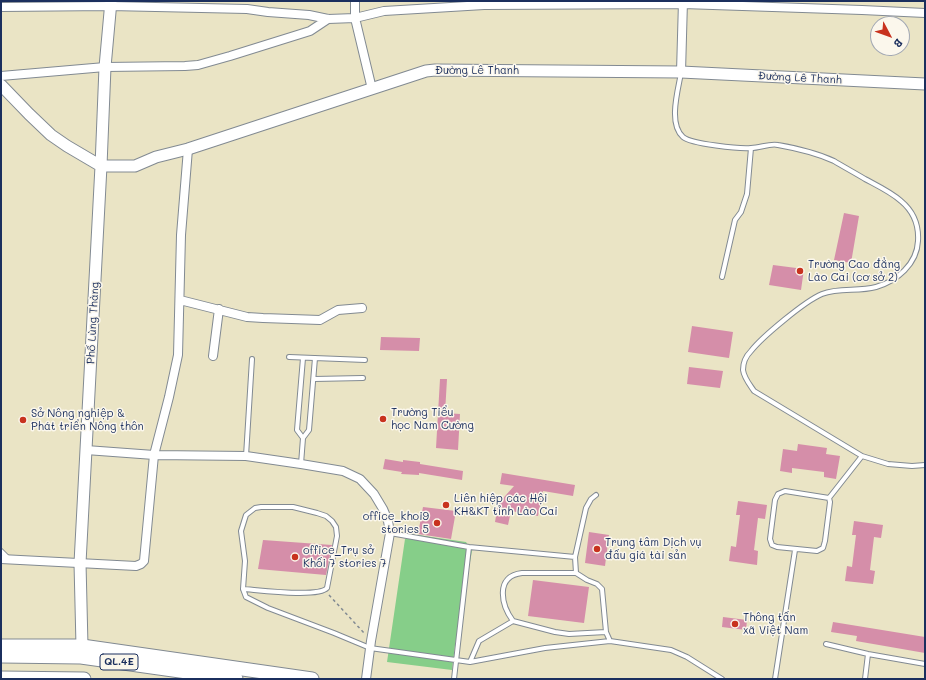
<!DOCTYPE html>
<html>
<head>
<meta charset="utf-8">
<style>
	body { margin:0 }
	#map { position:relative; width:926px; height:680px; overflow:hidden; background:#eae4c5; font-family:Mali,sans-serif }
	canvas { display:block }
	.frame { position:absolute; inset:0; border:2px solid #1b2f5e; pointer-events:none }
	.north { position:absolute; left:870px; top:16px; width:40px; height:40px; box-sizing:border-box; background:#fbf7ec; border:1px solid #a1a7b3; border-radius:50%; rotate:131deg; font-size:11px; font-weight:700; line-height:16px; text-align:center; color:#1b2f5e }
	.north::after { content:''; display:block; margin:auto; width:14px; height:18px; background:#c8321e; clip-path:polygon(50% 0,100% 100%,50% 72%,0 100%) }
</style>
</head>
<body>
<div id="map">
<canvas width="926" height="680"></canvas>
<div class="frame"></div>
<div class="north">B</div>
</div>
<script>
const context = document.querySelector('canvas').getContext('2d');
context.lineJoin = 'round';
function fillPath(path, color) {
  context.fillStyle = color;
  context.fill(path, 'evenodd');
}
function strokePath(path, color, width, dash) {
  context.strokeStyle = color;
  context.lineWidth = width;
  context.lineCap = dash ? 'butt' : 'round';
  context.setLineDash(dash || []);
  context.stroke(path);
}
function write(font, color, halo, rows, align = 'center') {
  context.font = font + ' Mali,sans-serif';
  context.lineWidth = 3;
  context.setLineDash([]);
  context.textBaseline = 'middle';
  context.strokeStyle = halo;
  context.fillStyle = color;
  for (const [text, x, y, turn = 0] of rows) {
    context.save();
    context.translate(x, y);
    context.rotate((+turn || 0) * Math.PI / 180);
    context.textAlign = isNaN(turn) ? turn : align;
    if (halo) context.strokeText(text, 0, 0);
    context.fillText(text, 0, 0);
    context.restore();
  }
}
fillPath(new Path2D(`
	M410,535H418L466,542L472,551L455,645L452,670L387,662L405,539Z`), '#86ce89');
fillPath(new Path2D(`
	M844,213L859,216L851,263L834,260Z
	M773,265L804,269L801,290L769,285Z
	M692,326L733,332L729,358L688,352Z
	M381,337L420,338L419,351L380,350Z
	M689,367L723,371L720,388L687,384Z
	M440,379H447L445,413L460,414L458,450L436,448Z
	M798,444L827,448L826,454L840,456L836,479L824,477V472L792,468V473L780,471L783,449L797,451Z
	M385,459L403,462V460L420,462V464L463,471L462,480L419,473V475L401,474L402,472L383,469Z
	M502,473L575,485L573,496L543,491L538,516L511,511L508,525L495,522L498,504L514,486L500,484Z
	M738,501L767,505L765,519L758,518L754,550L758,551L757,565L729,561L731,546L736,547L740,515H736Z
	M423,507L456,511L451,539L418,534Z
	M854,521L883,525L881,538L874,537L870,570L875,571L873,584L845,581L847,566L852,567L856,535H852Z
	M589,532L609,535L605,566L585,563Z
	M263,540L332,545L326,575L258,569Z
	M533,580L589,587L584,623L528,616Z
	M723,617L747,620L746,630L722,627Z
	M833,622L925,637V653L856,641L857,636L831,632Z`), '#d58ea9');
const lane = new Path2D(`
	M681,73C678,90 668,124 683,137C691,144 740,149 751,148C760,148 770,143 778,145C795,148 819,154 834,161C844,167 855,173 865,179C878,186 891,192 901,201C913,211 919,225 918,241C917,264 897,281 876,287C858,292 839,287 822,294C805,301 762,337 751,351C746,356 743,363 743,370C744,378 750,385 754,391L862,456L888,464L912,466L925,465
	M722,277L735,220L741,212L747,194L751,148
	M289,357L365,360
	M314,379L363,378
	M303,438L297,430L303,358
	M246,456L252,359
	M301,464L303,438L309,430L315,358
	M596,495L591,499L586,508L575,557L576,573L587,580L597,584L602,589L606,632L610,641
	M829,498L785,491L778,494L775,500L770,539L772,545L777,547L817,551L823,548L825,541L830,502L829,498L862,456
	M390,533L469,547L575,557
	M1,551L8,558
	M576,573H522C495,576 501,605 513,621L555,632L569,634L606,632
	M243,589C258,590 318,598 327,588L337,536L336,527L332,521L326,516L317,513L293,507H261L255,508L246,515L241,531L245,561L243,589L246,597L268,608L334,633L370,648L470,662L545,648L610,641L671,650L687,657L722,679
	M826,644L868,654L925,664
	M470,662L479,641L513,621
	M454,679L469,547
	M775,679L795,550
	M865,679L868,654`);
const street = new Path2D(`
	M355,1V18L372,89
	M1,7L110,6L247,9L268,12L309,15L328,19L355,18L384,11L484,5L683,4L862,10L925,13
	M681,72L683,1
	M1,76L105,67L185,66L198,65L230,56L310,31L328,19
	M180,300L247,317L263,318L320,320L338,310L362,308
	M213,356L219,309
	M86,450L154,455L246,456L301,464L343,471L360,479L374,494L383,509L388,521L390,533L371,641L366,679
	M1,559L136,566L141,564L144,561L154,455L169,397L178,355L181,235L188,149`);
const secondary = new Path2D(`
	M1,85L29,114L51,135L67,146L101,166H135L156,157L188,149L426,71L435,70L681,72L925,84
	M82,646L80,563L101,166L105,67L111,1`);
const primary = new Path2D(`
	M1,646H82L312,679
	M1,656L81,657L236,679
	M1,678L84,679`);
strokePath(lane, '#828a92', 6);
strokePath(street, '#828a92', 10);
strokePath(secondary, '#828a92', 13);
strokePath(primary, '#828a92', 15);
strokePath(new Path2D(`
	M329,595L364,633`), '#828a92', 1.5, [3, 3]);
strokePath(lane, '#fff', 4);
strokePath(street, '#fff', 8);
strokePath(secondary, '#fff', 11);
strokePath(primary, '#fff', 13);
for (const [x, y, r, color] of [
	[800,271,4,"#c8321e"],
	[383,419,4,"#c8321e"],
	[23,420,4,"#c8321e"],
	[446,505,4,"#c8321e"],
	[437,523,4,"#c8321e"],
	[597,549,4,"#c8321e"],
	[295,557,4,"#c8321e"],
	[735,624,4,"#c8321e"]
]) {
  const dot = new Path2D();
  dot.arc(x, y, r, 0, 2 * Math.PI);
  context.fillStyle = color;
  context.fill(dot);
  strokePath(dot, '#fbf7ec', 1.5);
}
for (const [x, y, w] of [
	[119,662,38]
]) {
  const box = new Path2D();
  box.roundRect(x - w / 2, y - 8, w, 16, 3);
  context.fillStyle = '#fbf7ec';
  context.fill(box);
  strokePath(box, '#1b2f5e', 1);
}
write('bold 10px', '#1b2f5e', null, [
	["QL.4E",119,662]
]);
write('11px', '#1b2f5e', '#fbf7ec', [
	["Đường Lê Thanh",477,71],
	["Đường Lê Thanh",800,78,3],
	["Phố Lùng Thàng",93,323,-87]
]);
write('11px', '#1b2f5e', '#fbf7ec', [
	["Trường Cao đẳng",808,265],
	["Lào Cai (cơ sở 2)",808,278],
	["Trường Tiểu",391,413],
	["học Nam Cường",391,426],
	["Sở Nông nghiệp &",31,414],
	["Phát triển Nông thôn",31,427],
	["Liên hiệp các Hội",454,499],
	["KH&KT tỉnh Lào Cai",454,512],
	["office_khoi9",429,517,"right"],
	["stories 5",429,530,"right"],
	["Trung tâm Dịch vụ",605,543],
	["đấu giá tài sản",605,556],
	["office_Trụ sở",303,551],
	["Khối 7 stories 7",303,564],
	["Thông tấn",743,618],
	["xã Việt Nam",743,631]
], 'left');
</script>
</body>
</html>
